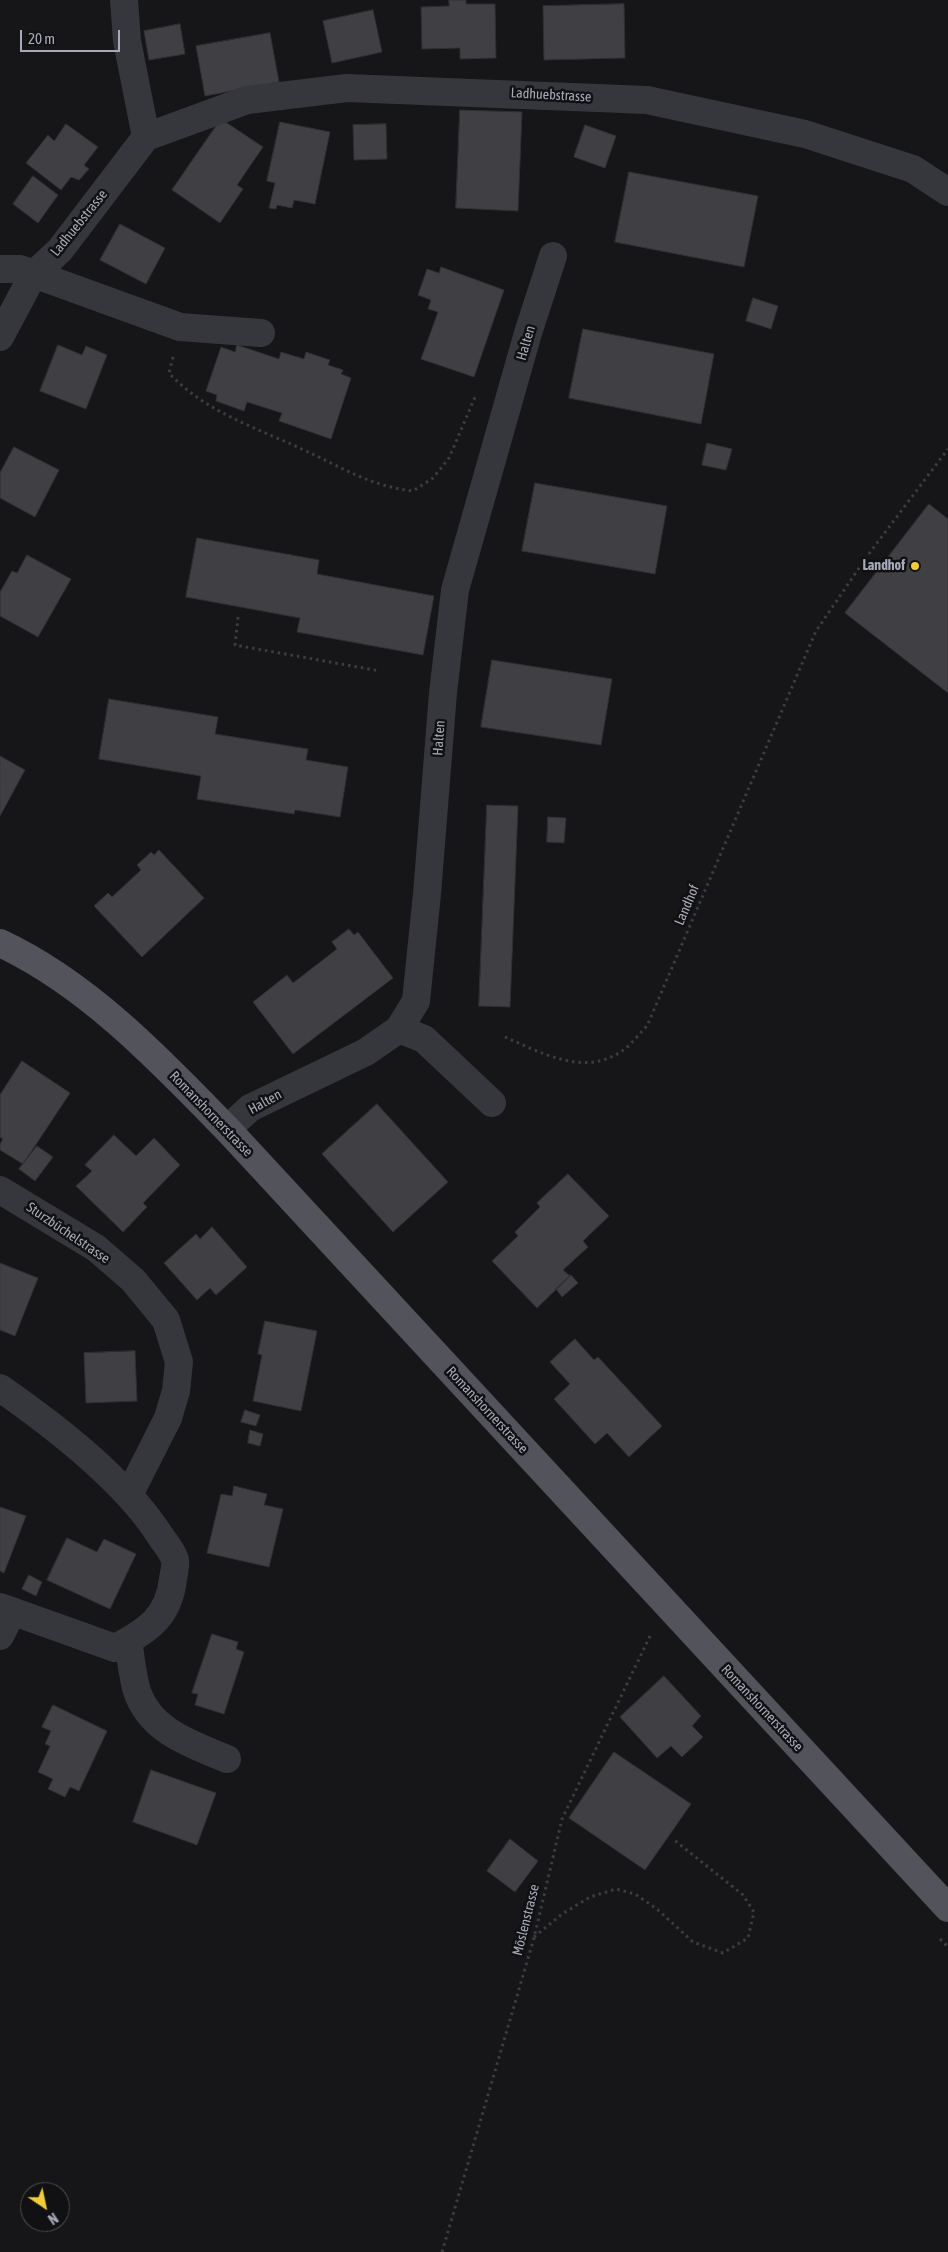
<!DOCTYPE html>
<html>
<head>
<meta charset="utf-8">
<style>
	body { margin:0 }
	#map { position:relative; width:948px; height:2252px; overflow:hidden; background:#161517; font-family:"Asap Condensed",sans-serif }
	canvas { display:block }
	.north { position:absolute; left:20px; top:2182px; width:50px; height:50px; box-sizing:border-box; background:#111012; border:1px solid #4d4e54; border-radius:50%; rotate:146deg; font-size:14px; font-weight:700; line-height:20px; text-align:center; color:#a7aab8 }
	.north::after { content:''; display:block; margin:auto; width:18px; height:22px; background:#f2cc33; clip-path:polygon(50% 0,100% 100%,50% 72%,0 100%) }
	.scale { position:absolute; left:20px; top:30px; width:100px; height:22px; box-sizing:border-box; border:2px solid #a7aab8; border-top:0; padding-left:6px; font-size:15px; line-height:18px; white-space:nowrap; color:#a7aab8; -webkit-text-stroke:4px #111012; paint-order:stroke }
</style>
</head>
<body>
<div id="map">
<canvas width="948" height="2252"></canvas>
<div class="north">N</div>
<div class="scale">20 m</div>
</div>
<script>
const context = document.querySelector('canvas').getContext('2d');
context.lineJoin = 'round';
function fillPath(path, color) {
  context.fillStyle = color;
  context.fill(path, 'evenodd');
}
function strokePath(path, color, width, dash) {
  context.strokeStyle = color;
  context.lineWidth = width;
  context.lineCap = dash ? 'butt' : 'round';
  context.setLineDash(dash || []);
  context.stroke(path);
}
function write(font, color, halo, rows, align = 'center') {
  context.font = font + ' "Asap Condensed",sans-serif';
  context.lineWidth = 5;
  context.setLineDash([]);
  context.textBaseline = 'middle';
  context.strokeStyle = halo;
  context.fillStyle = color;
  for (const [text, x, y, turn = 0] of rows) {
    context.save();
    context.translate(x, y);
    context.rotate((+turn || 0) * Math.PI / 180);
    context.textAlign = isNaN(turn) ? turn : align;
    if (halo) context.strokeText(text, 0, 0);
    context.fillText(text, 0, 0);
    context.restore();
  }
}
const building = new Path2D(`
	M449,0H466V4H495L496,58L460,59V48L422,49L421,7L449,6Z
	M624,4L625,58L544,60L543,6Z
	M373,10L382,52L332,63L323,21Z
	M180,24L185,54L149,60L144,31Z
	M270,33L279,82L205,96L196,46Z
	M460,110L522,112L518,211L456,208Z
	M221,119L263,147L237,185L243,189L220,223L172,190Z
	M280,122L330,132L315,204L294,200L292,208L277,205L276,209L269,208L275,183L267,181Z
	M66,124L98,147L84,165L89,169L79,180L71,177L61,190L26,163L48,135L54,141Z
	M386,124L387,159L354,160L353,125Z
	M585,125L616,136L605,168L574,157Z
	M629,172L758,196L744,267L615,242Z
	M33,176L58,195L38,223L13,204Z
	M120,224L165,248L146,284L100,260Z
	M441,267L504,290L474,377L421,359L438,312L428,309L431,300L418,295L427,269L439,273Z
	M753,298L778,306L771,329L746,321Z
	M583,329L714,354L701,424L569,398Z
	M58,345L82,355L86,346L107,355L86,409L40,391Z
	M237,345L279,359L281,352L304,359L306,352L330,360L328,365L343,370L341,374L351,378L331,439L279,421L282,413L247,402L244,411L216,401L217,395L206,391L221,347L235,352Z
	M707,443L732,449L726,470L702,465Z
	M14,447L59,470L35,517L0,498V473Z
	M535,483L667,506L655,574L522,551Z
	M929,504L948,519V693L845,613Z
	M197,538L319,560L317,574L434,596L423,655L297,632L300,618L186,597Z
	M27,555L71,579L38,637L0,616V592L12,571L17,573Z
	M492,660L612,679L601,745L481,727Z
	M109,699L218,717L215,734L308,749L306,760L348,767L340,817L295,810L294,814L197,799L201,776L99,759Z
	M0,756L25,770L0,816Z
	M487,805L518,806L510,1007L479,1006Z
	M548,817L566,818L564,843L547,842Z
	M159,850L204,898L142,957L94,906L108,893L112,897L141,870L137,865L151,852L154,855Z
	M349,929L354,935L358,932L393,978L293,1054L253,1002L287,975L293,983L337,949L332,942Z
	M22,1061L70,1093L23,1164L0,1150V1144L3,1139L0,1137V1095Z
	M377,1104L448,1182L393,1232L322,1154Z
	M114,1135L136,1156L154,1138L180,1165L143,1203L147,1207L123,1232L76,1186L92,1171L85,1165Z
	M37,1146L53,1157L35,1181L19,1169Z
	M568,1174L609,1216L583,1241L588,1247L563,1270L570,1276L537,1308L492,1261L518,1236L515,1232L540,1207L537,1203Z
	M212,1227L247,1267L216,1295L210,1288L197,1300L164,1263L196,1234L200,1239Z
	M0,1263L38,1278L15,1336L0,1330Z
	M571,1275L578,1283L562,1297L556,1289Z
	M265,1321L317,1331L301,1411L253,1401L262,1355L258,1354Z
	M575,1339L594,1360L598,1357L662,1426L629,1457L607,1433L595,1444L554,1399L570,1384L550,1362Z
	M135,1351L137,1401L86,1403L84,1353Z
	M245,1410L260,1415L256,1426L241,1422Z
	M250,1430L263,1434L260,1446L248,1443Z
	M234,1486L267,1494L264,1505L283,1509L269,1567L207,1553L221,1494L232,1496Z
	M0,1507L26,1516L4,1573L0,1571Z
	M67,1538L97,1552L104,1539L136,1554L110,1609L47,1580Z
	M29,1575L42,1582L36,1596L22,1589Z
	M212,1634L238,1642L236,1649L244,1652L224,1714L195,1705L198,1694L192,1693Z
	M664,1676L701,1716L692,1726L703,1737L682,1757L671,1746L657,1758L620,1717Z
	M53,1705L107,1731L79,1791L70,1787L65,1797L48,1789L53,1779L38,1772L50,1746L45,1744L51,1731L42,1727Z
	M614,1752L691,1804L645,1870L569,1818Z
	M151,1770L216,1793L197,1845L133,1822Z
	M510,1839L538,1861L515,1892L487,1871Z`);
fillPath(building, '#403f44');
strokePath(building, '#302f33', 1);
strokePath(new Path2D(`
	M173,357L169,373C205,412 257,428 304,450C343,468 370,486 413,491L433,478L449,458L475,397
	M238,617L235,645L380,671
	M505,1037C542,1053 584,1077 622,1051C631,1045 639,1034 647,1026L816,631L868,555L948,449
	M534,1937L562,1914L590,1897L616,1889L635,1894L657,1909L693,1942L723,1953L748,1938L754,1912L743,1895L673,1839
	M940,1939L948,1947
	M442,2252L534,1938L562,1819L651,1634`), '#3c3d43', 3, [2.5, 4]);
strokePath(new Path2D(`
	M124,0L127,41L146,137
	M0,269H20L180,327L261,333
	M0,337L33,275L60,250L146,137L247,100L347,88L647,100L805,134L913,169L948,192
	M399,1029L424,1039L492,1103
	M227,1129L250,1108L366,1052L399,1029L416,1001L427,894L443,693L455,590L528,333L553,256
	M0,1190L96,1248L133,1280L166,1320L179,1362L176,1391L168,1418L129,1495
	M0,1388C56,1427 125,1480 161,1537C166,1544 173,1552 175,1560C176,1565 174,1573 173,1579C169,1617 147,1631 115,1648L0,1607
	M0,1636L12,1612
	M128,1641C131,1657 132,1675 137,1691C150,1731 191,1744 227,1759`), '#36373c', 28);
strokePath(new Path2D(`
	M0,943C88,984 161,1061 227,1129L948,1908`), '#52535b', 28);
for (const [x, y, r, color] of [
	[915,566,5,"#f2cc33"]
]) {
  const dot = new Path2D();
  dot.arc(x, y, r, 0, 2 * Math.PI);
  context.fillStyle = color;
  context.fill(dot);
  strokePath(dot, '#111012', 2);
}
write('14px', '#a7aab8', '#111012', [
	["Ladhuebstrasse",551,95,3],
	["Ladhuebstrasse",79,223,-51],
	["Halten",526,343,-74],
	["Halten",439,738,-86],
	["Landhof",687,905,-67],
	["Halten",265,1102,-29],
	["Romanshornerstrasse",211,1114,46],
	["Sturzbüchelstrasse",68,1233,34],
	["Romanshornerstrasse",487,1410,47],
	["Romanshornerstrasse",762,1708,47],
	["Möslenstrasse",526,1920,-76]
]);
write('bold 14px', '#a7aab8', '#111012', [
	["Landhof",905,566]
], 'right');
</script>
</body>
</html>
